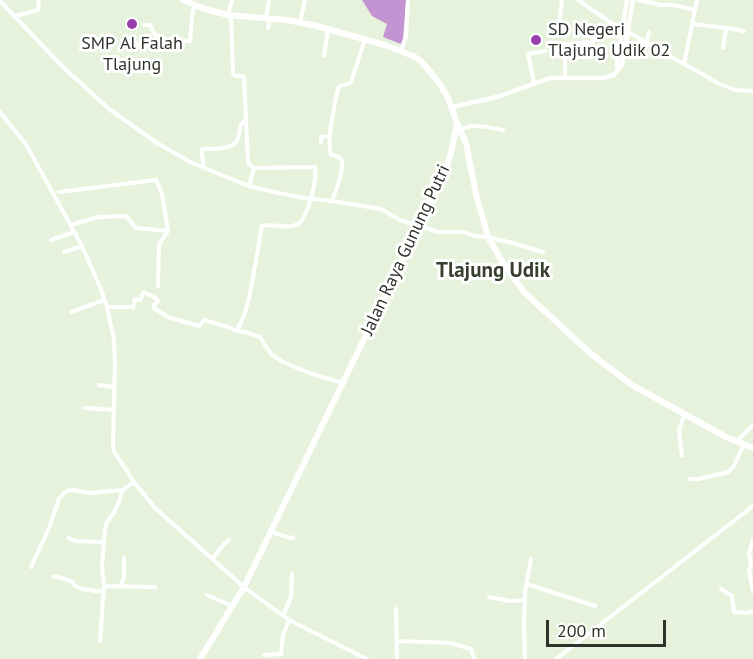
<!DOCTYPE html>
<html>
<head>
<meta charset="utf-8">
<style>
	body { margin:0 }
	#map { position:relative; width:753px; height:659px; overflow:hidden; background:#e7f2dd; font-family:"PT Sans",sans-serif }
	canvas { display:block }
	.scale { position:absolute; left:546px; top:620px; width:120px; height:27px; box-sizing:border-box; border:3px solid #2e322a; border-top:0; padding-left:8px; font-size:18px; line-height:21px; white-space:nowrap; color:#2e322a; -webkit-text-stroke:4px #fff; paint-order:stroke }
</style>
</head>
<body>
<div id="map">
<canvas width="753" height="659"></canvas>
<div class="scale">200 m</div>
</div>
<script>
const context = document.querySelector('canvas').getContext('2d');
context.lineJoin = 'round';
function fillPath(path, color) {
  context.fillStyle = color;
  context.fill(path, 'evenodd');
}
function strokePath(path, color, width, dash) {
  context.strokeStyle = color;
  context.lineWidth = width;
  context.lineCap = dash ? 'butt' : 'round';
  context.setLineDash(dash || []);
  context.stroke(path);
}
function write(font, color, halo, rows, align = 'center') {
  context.font = font + ' "PT Sans",sans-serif';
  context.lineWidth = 6;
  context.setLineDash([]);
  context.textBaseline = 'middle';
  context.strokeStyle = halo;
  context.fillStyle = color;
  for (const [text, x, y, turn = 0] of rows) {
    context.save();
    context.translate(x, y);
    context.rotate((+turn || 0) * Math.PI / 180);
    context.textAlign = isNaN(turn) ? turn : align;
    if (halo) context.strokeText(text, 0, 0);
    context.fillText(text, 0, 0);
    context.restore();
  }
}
fillPath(new Path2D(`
	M362,0H406L403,39L401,44L383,37L387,24L372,16Z`), '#c493d1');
strokePath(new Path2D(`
	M578,0L610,22L718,83L735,90L753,91
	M639,0L661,5H674L695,10
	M0,1L63,67L109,109L157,143L192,163L249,186L274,192L304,198L332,201L381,209L400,220L438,232H464L474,236L488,237L512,243L543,252
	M228,15L232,0
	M15,16L38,10L39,0
	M266,18L269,0
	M300,22L305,0
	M693,24L726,28
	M144,25H150L155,35L162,37L166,42
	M559,26L562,0
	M268,28L270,19
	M646,43L649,32
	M138,44L190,41L192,18L194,5
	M723,48L726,28L744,31
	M401,51L406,36L408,0
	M324,56L328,29
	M565,57H587
	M684,64L697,0
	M565,78V44L593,42V34L606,33L610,22
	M534,83L528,54L546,51
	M0,112L27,146L82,246L100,287L107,307L114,340L115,362L113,443L114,452L117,456L134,482L155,508L244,587L289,620L367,659
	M461,130C473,122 489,128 503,130
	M321,142V137L330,136
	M204,168L202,154V149C212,149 235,150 238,138C241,130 238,126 245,120
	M249,186L254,168
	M59,192L156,180L162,194L168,231L159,244L158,286
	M332,201C335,193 347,164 340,158C339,156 332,155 331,155C326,139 335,105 338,88C342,83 347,86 351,82L365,39
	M71,225L98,217L123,216L127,217L136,228L168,231
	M51,240L74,232
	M64,252L82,246
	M107,307H133L135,299L140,300L144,292L157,299L158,301L154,305V308L168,317L199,326L204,320L228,327L236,331C250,315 257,249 262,226C273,223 285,229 296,225C308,221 317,179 315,167L254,168L251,166L248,162L244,78L243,76H235L233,73L231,16
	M71,312L104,300
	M237,331L249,333L260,337L271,354L283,362L309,373L343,383
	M99,385L114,387
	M85,408L114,410
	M737,441L753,425
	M682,456L679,431L684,415
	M690,479H698L729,472L734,466L744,444
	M271,532C279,534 284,537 293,538
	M69,538L76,541L104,542
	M753,540L749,554L751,564L749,570L753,592
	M212,559L223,545L229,540
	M31,567L49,528L59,499L63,494L67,491L73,490L90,493L123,490L134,482
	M54,576L71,581L75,586L83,589L103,592
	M527,584L595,606
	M104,586L155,587
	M121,586L122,581L124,578V558
	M721,589L732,596L734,612L747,613L753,611
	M207,595L232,606
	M489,597L510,601L525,600
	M396,609L397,659
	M283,616L291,597L292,574
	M100,641L104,586L102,565L105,530L107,522L113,514L118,504L123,490
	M397,641L451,643L471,649L474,659
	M264,655L281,654L283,635L289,620
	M525,659L524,626L525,592L531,559
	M556,659L753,506`), '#fff', 4);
strokePath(new Path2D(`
	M618,70L617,62L627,0
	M452,107L497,97L550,78H603L614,75L622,65L633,0`), '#fff', 4.5);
strokePath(new Path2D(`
	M183,0L205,9L228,15L287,20L317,26L385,45L413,56L421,61L440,84L448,98L457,123L452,149L446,169L427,209L244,587L200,659
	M457,123L466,143L476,194L488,237L503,263L524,292L590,353L632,385L726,437L753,448`), '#fff', 6);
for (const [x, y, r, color] of [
	[132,24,6,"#963fac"],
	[536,40,6,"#963fac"]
]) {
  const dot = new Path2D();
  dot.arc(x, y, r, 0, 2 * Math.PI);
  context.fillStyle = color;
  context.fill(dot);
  strokePath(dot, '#fff', 2);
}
write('18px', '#2e322a', '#fff', [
	["SD Negeri",548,30],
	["Tlajung Udik 02",548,51],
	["SMP Al Falah",132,44,"center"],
	["Tlajung",132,65,"center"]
], 'left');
write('18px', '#2e322a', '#fff', [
	["Jalan Raya Gunung Putri",406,250,-65]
]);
write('bold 21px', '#373f2f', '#fff', [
	["Tlajung Udik",493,271]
]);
</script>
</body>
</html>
